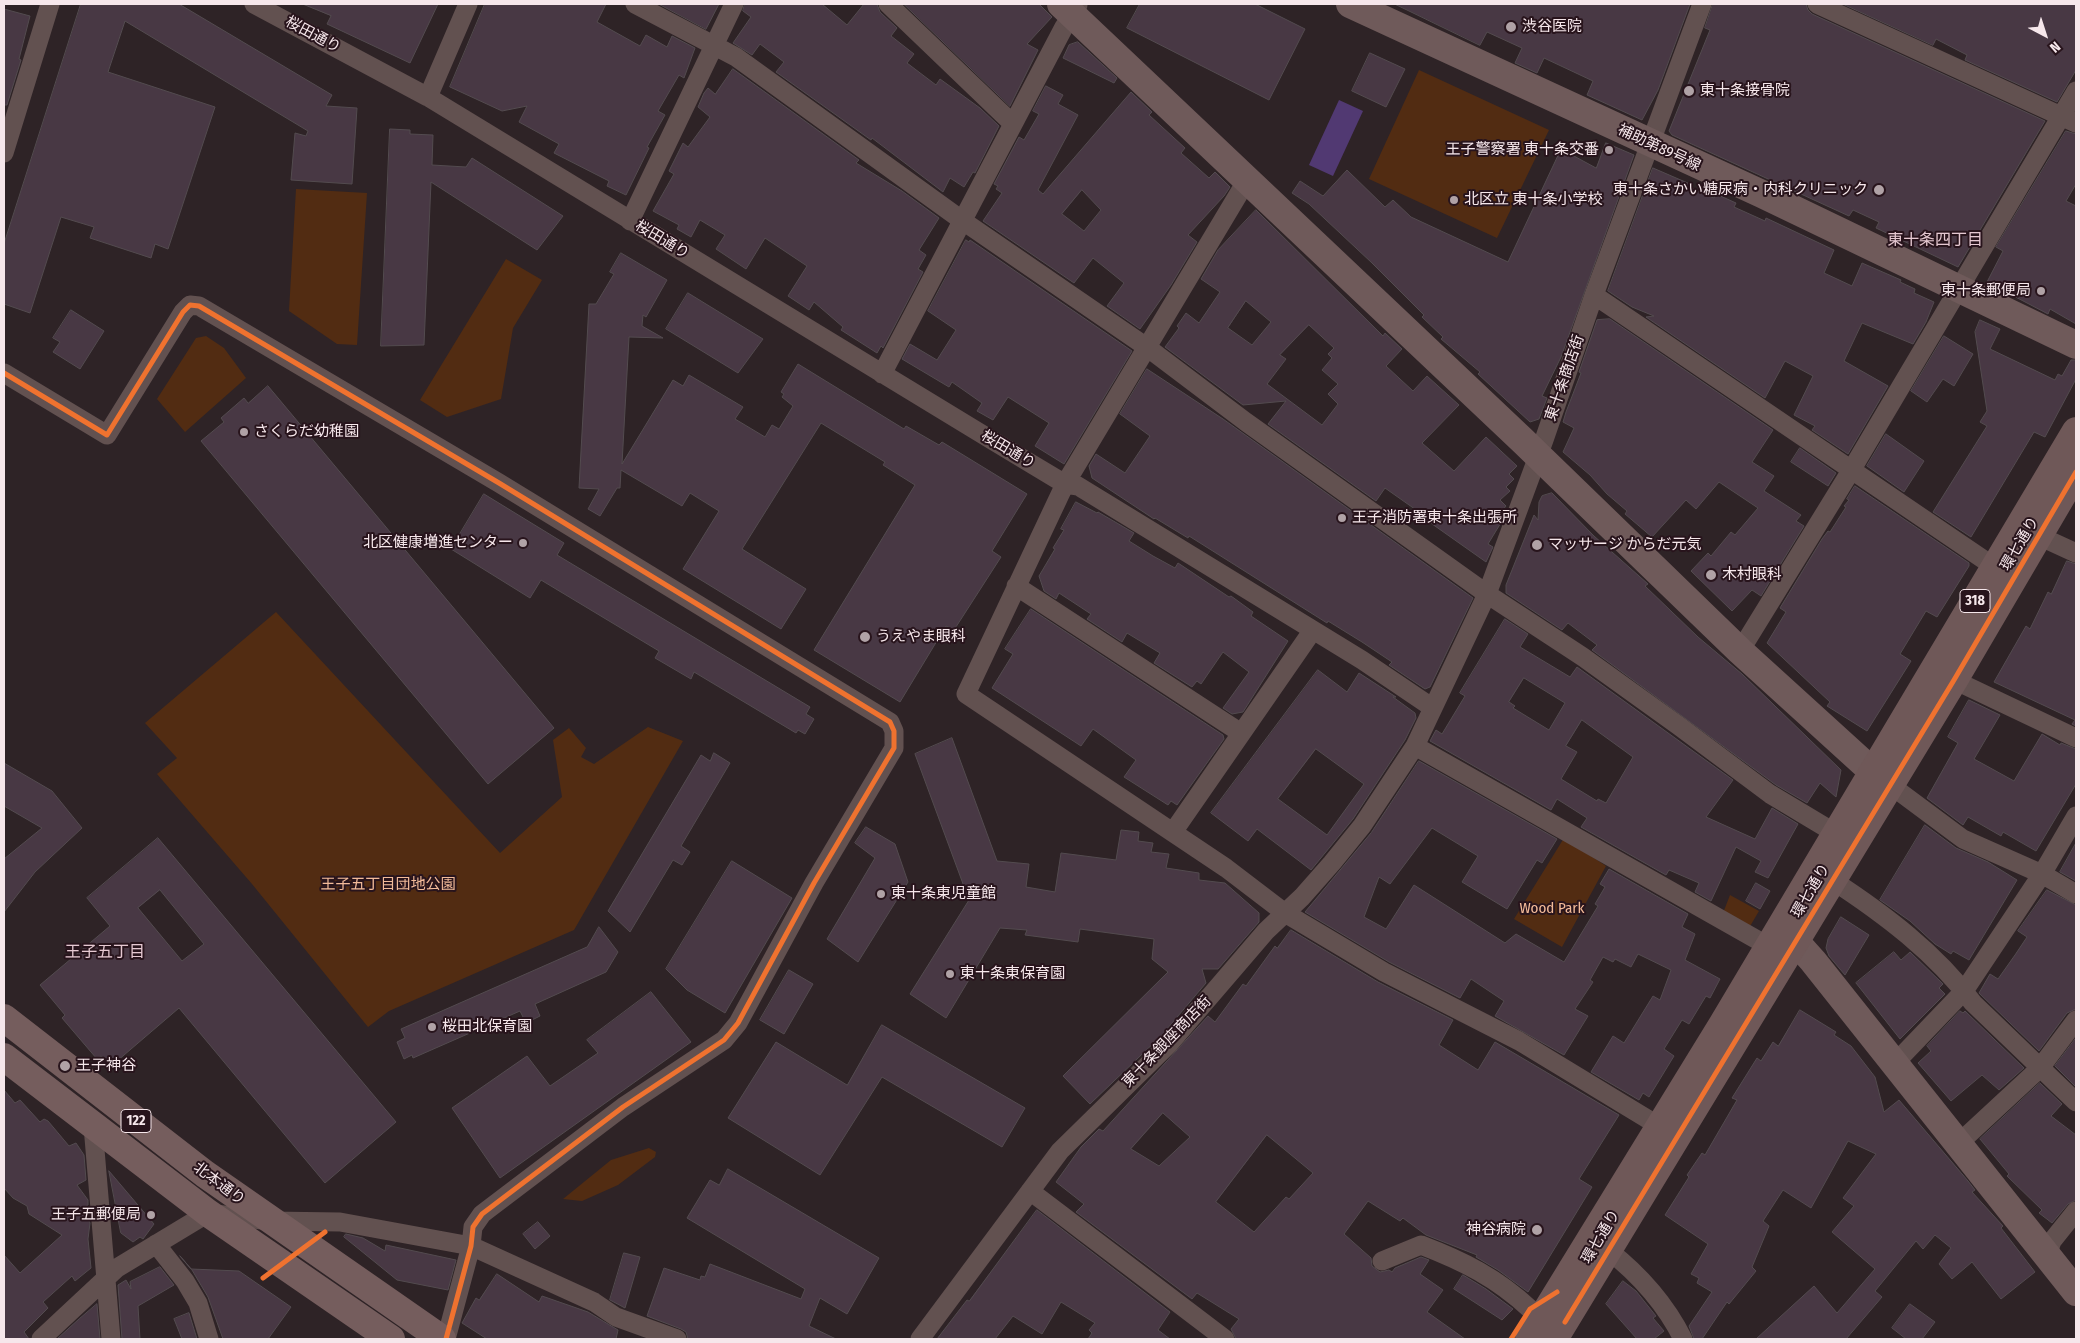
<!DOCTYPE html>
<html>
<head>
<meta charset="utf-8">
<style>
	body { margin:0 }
	#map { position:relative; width:2080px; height:1343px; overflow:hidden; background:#2e2326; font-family:"Fira Sans Condensed",sans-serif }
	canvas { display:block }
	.frame { position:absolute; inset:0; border:5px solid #f6e7eb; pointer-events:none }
	.north { position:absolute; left:2020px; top:10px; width:50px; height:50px; -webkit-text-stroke:4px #28141c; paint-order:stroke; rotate:140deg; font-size:14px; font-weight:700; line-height:20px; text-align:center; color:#f6e7eb }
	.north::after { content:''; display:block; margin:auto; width:18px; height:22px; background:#f6e7eb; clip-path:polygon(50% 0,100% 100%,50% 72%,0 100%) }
</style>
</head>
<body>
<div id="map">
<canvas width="2080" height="1343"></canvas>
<div class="frame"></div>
<div class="north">N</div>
</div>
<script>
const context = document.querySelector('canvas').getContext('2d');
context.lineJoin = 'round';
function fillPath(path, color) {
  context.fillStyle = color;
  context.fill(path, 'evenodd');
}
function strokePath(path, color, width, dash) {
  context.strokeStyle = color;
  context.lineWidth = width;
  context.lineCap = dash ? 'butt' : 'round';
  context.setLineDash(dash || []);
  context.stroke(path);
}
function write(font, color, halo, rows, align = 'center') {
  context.font = font + ' "Fira Sans Condensed","Noto Sans JP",sans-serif';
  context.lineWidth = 4;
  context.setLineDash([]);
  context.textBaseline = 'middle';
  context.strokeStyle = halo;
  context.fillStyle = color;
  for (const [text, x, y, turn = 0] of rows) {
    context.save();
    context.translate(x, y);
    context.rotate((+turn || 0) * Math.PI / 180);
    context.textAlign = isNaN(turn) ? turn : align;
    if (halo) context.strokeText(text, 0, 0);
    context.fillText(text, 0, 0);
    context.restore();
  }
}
fillPath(new Path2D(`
	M1419,70L1549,130L1497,238L1369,179Z
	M296,189L367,193L357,345L337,344L289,311Z
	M506,259L542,280L513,328L501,399L447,417L420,400Z
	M206,336L224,348L246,378L185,432L157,399L196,338Z
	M276,612L500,853L562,797L553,740L569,728L586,748L581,757L594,764L648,727L683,741L574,930L389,1011L368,1027L252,884L157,774L177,758L145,723Z
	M1564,838L1606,866L1562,947L1514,919Z
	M1730,895L1759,911L1749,928L1723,913Z
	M649,1148L656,1152L655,1157L618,1185L582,1201L563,1199L611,1160Z`), '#522c12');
fillPath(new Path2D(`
	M1339,100L1363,111L1333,176L1309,165Z`), '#513972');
const building = new Path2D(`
	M81,4H179L332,95L326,106L357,108L352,184L291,180L295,133L306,136L308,131L125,21L108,72L215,107L168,249L155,244L151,258L90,238L94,227L61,217L30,313L4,304V244Z
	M303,4H438L410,63L327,24L331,16Z
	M485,4H606L597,22L640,46L646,35L667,47L672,36L695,48L684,78L679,75L658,111L665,115L647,147L649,148L626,195L607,186L609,181L554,153L559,144L519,122L527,106L502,111L450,87Z
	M659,4H719L706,29Z
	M745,4H822L847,25L864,4H877L880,12L897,28L891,36L914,54L907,63L936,85L940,79L980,108L999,126L975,173L973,172L964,187L950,178L943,192L872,138L871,140L776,72L784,62L760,44L752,55L733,43L751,17L743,11Z
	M904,4H1039L1052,17L1027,44L1038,50L1010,106Z
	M1140,4H1255L1305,29L1269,100L1127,28Z
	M1395,4H1690L1658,90L1642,120L1587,95L1593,81L1544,58L1537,73L1515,63L1522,48L1487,32L1480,45Z
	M1713,4H1806L1808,10L1812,14L2045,121L1958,267L1876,228L1879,222L1853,210L1849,216L1672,135L1669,131L1710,30L1705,28Z
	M1843,4H2076V70L2057,102L1965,60L1967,55L1936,39L1933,45Z
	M4,9L30,16L19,59L21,60L7,105H4Z
	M1078,42L1117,78L1114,83L1063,58L1069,45Z
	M1370,53L1405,69L1386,107L1352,91Z
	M733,69L859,160L856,163L902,191L939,218L919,250L926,255L918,269L923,272L883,348L881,346L877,353L841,330L843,327L814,302L809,310L788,296L807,266L765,238L746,269L716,249L725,235L700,220L691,237L677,229L679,225L653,211L674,174L669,171L683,143L688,147L710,117L698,107L704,93L708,88L715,94Z
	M1046,86L1063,95L1058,104L1078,115L1038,190L1043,194L1131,92L1152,112L1149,115L1185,148L1181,153L1209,178L1215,172L1230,187L1224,196L1188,235L1197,242L1171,285L1140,329L1107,306L1124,283L1093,258L1074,283L983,221L1002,193L996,189L998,186L994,184L1019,137L1024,140L1039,114L1033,111ZM1082,190L1101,210L1084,231L1062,214Z
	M390,129L410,130V134L433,135L432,165L466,167L472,158L563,216L537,250L431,182L424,345L381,346Z
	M2066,131L2076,134V184L2066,201L2076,206V324L2050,309L2048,314L1987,282L2003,251L1996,247Z
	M1606,143L1634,155L1561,357L1542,396L1547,398L1539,419L1530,422L1478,374L1480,372L1441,339L1443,337L1422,317L1424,315L1372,263L1309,204L1292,193L1300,181L1323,196L1347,170L1385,207L1393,200L1411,217L1508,262L1561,149L1596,168Z
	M1653,168L1690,184L1689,187L1714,198L1716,194L1736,203L1734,207L1765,221L1766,218L1834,250L1824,273L1852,286L1862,263L1901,280L1900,282L1915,289L1914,293L1934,302L1926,322L1913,344L1862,323L1844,361L1888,386L1848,454L1812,430L1815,426L1794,415L1813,376L1785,361L1765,398L1646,317L1654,316L1632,307L1608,291Z
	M1256,210L1383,336L1385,333L1402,349L1386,366L1413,391L1427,376L1459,405L1422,443L1454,471L1486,437L1517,466L1509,474L1514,479L1506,487L1510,491L1500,500L1506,506L1497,517L1502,521L1488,544L1493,547L1486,562L1418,514L1419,512L1385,488L1376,501L1268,424L1286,401L1243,405L1165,347L1179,328L1177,326L1186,313L1199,323L1220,292L1201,279L1218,250ZM1246,301L1271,322L1252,345L1228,328ZM1309,325L1334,348L1328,354L1332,358L1322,370L1338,384L1328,394L1338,404L1322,425L1267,384L1286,359L1280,355Z
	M966,240L969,242L970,240L1132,351L1064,464L1035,446L1049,423L1008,397L993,420L977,411L982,403L952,382L949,387L902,359L910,344L937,360L956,330L928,311Z
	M621,253L667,280L646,317L643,315L642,326L663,338L629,337L622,464L673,380L683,386L689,375L743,407L735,419L765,437L772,425L779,429L793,406L782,397L784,394L781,392L798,364L904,429L906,426L939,445L942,442L1027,494L992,551L1001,557L954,630L946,626L900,702L814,650L915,485L883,465L885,462L821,423L742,549L806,589L781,629L683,569L719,511L690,493L682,506L621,470L620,488H617L600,516L588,509L599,489L579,488L589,304H596L614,274L610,272Z
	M688,293L763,339L738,373L666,329Z
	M71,310L104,331L80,369L53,352L60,342L53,338Z
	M1610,319L1773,430L1752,462L1774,476L1764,491L1801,515L1796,521L1804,526L1761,596L1752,590L1732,611L1691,571L1708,553L1711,556L1731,532L1735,535L1758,508L1719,482L1696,509L1686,500L1652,537L1625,514L1627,511L1607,494L1590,475L1563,452L1574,428L1563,422L1566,412L1581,373L1579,372L1597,320Z
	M1980,320L2000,329L1990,349L2055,380L2058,374L2062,376L2071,360H2076V379L2045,437L2034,432L1971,537L1933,512L1987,426L1980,422L1987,411L1975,332Z
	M1944,336L1973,354L1954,386L1943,379L1927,402L1911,391Z
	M1147,369L1223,419L1473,598L1430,687L1425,689L1389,665L1392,662L1362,642L1328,621L1327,623L1189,536L1188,538L1155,518L1154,519L1092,478L1089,466L1096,454L1125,473L1150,436L1120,414Z
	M268,386L554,728L488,784L201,441L224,422L221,418L244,398L248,403Z
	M1886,434L1924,461L1904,492L1867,466Z
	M1800,448L1836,473L1828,486L1791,462Z
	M1855,486L1969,563V566L1937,617L1926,611L1900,654L1911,661L1867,731L1827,706L1830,702L1767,643L1786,612L1780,608L1822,539L1828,531L1830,532L1846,507L1844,506L1849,500L1847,499Z
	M1552,493L1594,536L1648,584L1645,586L1698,637L1742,674L1841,770L1836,797L1820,783L1807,803L1776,785L1592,650L1597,645L1568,623L1562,630L1506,593V585L1534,515L1538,520L1539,502L1542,496Z
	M484,494L564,543L557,555L810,707L806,714L814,719L805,734L798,730L796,733L694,672L691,679L655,658L659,651L541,580L530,598L451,549Z
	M1076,502L1097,513L1098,512L1134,533L1129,541L1153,556L1175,568L1178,563L1229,597L1231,596L1253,612L1251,616L1288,641L1243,712L1232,714L1223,708L1249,672L1223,652L1201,684L1197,681L1192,687L1154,663L1160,653L1127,633L1122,642L1087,619L1091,614L1059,593L1056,599L1044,591L1039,576L1055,549L1053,548L1064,530L1061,529Z
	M2067,561L2076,564V726L2072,724L2075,720L1994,682L2026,626L2030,629L2048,592L2051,594Z
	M1031,609L1223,735L1224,739L1177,805L1171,801L1168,805L1124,777L1136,760L1093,729L1081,746L992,688L1013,654L1005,649Z
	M1505,619L1528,634L1520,647L1570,677L1577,667L1733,780L1706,817L1755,839L1772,808L1798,824L1768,878L1755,872L1761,861L1736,847L1711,901L1695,892L1699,883L1669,870L1666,875L1581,827L1587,818L1557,799L1551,810L1430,741L1436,730L1442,734L1465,696L1460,693ZM1524,678L1565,703L1549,730L1513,708L1515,706L1509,702ZM1582,720L1633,757L1606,803L1598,799L1597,801L1561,779L1577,752L1566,746Z
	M1318,670L1347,692L1359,673L1396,697H1393L1415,713L1416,718L1405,740L1353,819L1311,870L1257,829L1248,841L1211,813ZM1316,749L1364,784L1327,835L1278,799Z
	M1969,700L2000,715L1974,759L2014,781L2042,734L2060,745L2061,743L2076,749V784L2036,851L2003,832L2001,836L1968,817L1963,825L1927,798L1958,743L1948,737Z
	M952,738L997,861L1029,864L1026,887L1055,892L1061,853L1116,860L1121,830L1139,832L1138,841L1153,843L1151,852L1169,854L1166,868L1199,873V880L1225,883L1259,913V922L1218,969H1202L1206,983L1161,1036L1090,1104L1063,1076L1168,972L1152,959L1154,939L1080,929L1078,942L1025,935L1027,930L1000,928L946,1018L910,994L969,900L915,754Z
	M714,753L730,763L681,846L690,852L682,865L673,860L630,932L608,911L701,755L710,761Z
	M1419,761L1557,839L1542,863L1537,860L1507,909L1462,882L1478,856L1432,828L1390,884L1379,877L1364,917L1386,929L1414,885L1505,943L1516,934L1564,962L1598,906L1595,904L1605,887L1600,884L1609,869L1688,914L1682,927L1695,934L1685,960L1720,979L1710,998L1706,996L1689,1024L1682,1020L1664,1049L1674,1056L1649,1097L1643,1093L1639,1100L1591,1072L1613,1036L1624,1043L1653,996L1660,1000L1671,970L1638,954L1631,967L1615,959L1613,962L1603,957L1590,980L1593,982L1575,1009L1588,1016L1564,1055L1495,1016L1504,1001L1471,979L1460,998L1389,962L1305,912L1371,833Z
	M4,763L52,791L82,828L35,872L4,912V859L42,828L4,806Z
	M1925,825L1956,848L1988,862L2017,880L1969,960L1953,951L1951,954L1935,944L1910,921L1880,900Z
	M866,827L895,844L908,882L858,962L827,939L875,858L855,843Z
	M158,838L396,1122L325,1183L179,1008L110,1067L101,1056L97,1059L62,1018L65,1015L40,985L110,926L87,898ZM160,890L204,944L182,961L138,908Z
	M2076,843V881L2060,872Z
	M732,861L792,898L725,1013L687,990L666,969Z
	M1756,883L1770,891L1760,909L1746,901Z
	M2047,890L2076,905V1009L2067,1013L2039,1051L1979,993L1990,974L1998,979L2015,955L2027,937L2018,931Z
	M1841,917L1869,935L1845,975L1829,956L1826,948L1828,939Z
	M599,927L618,952L606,972L535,1004L540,1016L526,1023L520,1011L413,1058L412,1055L404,1059L397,1042L405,1038L401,1029L587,947Z
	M1291,930L1378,982L1453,1020L1439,1045L1478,1070L1495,1042L1619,1115L1579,1179L1592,1187L1528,1292L1498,1270L1476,1257L1477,1255L1426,1235L1403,1218L1400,1221L1368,1201L1344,1234L1371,1258L1372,1266L1380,1272L1389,1270L1392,1272L1395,1268L1421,1257L1429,1260L1420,1274L1443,1290L1427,1312L1465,1339H1236L1231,1329L1239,1319L1197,1293L1192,1299L1076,1212L1084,1204L1056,1182L1081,1147L1099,1129L1103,1131L1208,1016L1215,1022L1243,984L1246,986L1275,946L1277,948ZM1163,1113L1190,1137L1159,1166L1131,1149ZM1267,1135L1313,1173L1289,1199L1286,1197L1254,1232L1216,1202Z
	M1894,952L1901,960L1910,952L1943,984L1939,988L1945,994L1900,1039L1856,983Z
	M789,970L813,984L784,1034L760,1020Z
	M651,992L691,1042L500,1178L452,1108L527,1056L550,1086L598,1053L587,1040Z
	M1800,1010L1836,1032L1834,1035L1851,1046L1875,1077L1884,1112L1899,1100L1968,1181L1975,1190L1972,1192L2003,1226L2001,1228L2035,1272L2001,1299L1972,1262L1952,1279L1939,1264L1951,1248L1935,1235L1923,1249L1916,1241L1875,1291L1882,1297L1846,1339H1756L1814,1286L1837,1313L1875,1269L1832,1232L1854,1206L1843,1198L1876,1154L1848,1141L1811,1208L1783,1190L1763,1221L1769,1226L1752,1267L1756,1271L1729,1304L1727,1302L1702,1339H1694L1689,1326L1712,1292L1697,1283L1699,1278L1691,1274L1708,1244L1665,1215L1689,1177L1687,1175L1702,1153L1705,1155L1737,1100L1732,1098L1757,1058L1761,1061L1773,1042L1778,1046Z
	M1960,1011L1963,1013L1965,1011L2024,1068L1999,1090L1982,1075L1951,1101L1918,1063L1931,1051L1927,1046Z
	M882,1025L1025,1108L1002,1147L882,1077L820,1175L728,1118L776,1042L847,1085Z
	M2076,1038V1087L2055,1066Z
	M2040,1083L2062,1104L2051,1116L2076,1135V1200L2068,1204L2052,1223L2039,1213L2042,1210L2007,1176L2009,1174L1980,1139Z
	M4,1090L15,1103L20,1100L40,1122L44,1119L48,1121L69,1146L76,1143L84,1155L86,1180L77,1185L88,1200V1205L83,1208L90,1223L88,1239L91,1268L75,1281L72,1276L43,1302L48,1308L24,1332L29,1339H4V1255L20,1273L62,1235L29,1214L27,1206L13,1198L4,1188Z
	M728,1169L879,1258L847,1314L820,1298L809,1326L836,1339H688L686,1332L681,1329L647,1316L664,1268L700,1280L701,1276L705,1277L710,1264L801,1299L805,1289L687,1218L710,1180L719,1185Z
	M109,1171L154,1224L143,1239L140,1237L133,1242L121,1233Z
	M1037,1210L1170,1312L1158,1330L1170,1339H1088L1092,1333L1089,1330L1095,1323L1061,1302L1042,1334L1013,1316L995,1339H937L967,1300L969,1301Z
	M538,1222L550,1236L535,1249L523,1234Z
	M346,1234L363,1238L385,1251L386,1245L456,1260L448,1290L397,1280L344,1237Z
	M624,1253L640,1257L625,1308L610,1300Z
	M180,1256L191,1269L239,1271L291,1307L268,1339H223L208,1297L192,1270Z
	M160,1267L174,1285L138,1306L140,1339H122L118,1285L126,1280L131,1289L130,1282Z
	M497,1274L539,1302L542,1296L588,1312L618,1330L616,1339H487L462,1323L476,1298L479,1300Z
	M1463,1275L1486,1289L1513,1309L1502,1320L1454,1289Z
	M1623,1281L1636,1291L1656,1316L1653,1318L1664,1331L1654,1339H1637L1606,1304Z
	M97,1304L100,1339H57L79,1319Z
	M1910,1304L1935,1322L1922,1339H1906L1892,1328Z
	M189,1313L197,1339H182L174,1319Z`);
fillPath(building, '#483844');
strokePath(building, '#534b4f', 1);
strokePath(new Path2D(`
	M254,4L428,97L990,439L1065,484L1078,486L1362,660L1433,708
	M635,4L736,57L963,221L1148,348L1246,422L1487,594L1583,657L1679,726L1770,794L1835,833
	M888,4L1013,124
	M1817,4L2076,123
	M428,97L468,4
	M4,153L50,4
	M1247,180L1065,484L966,694L1226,868L1285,913L1384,972L1519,1041L1659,1126
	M630,221L734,4
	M1594,295L1996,568
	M4,373L107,435L183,312L190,305L199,306L499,483L890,722L894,731V748L814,883L738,1023L724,1040L623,1107L482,1214L473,1227L471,1246L446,1339
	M882,374L1064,27L1078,5
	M2039,536L2076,553
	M1016,586L1241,733
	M1740,651L1852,469L2076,91
	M1954,680L2076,738
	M1415,746L1768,946
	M1881,778L1963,839L2042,874L2076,894
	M1173,832L1313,630
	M1832,880C1884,914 1936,953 1973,1003L2076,1102
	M1895,1063L1964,991L2042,874L2076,816
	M93,1126L111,1339
	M1958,1144L2040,1068L2076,1020
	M1030,1191L1225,1339
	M156,1244L185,1281L198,1303L209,1339
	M1608,1250C1640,1275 1665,1303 1683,1339
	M2047,1256L2052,1241L2076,1211
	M1382,1261L1421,1245C1463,1261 1497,1278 1530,1309
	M41,1339L117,1268L208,1213L270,1221L340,1222L471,1246L594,1302L616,1317L677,1339
	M920,1339L1060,1151L1169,1044L1266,931L1302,897L1332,863L1362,826L1415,746L1487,594L1544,440L1594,295L1702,4`), '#625150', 19);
strokePath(new Path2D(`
	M1061,4L1522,440L1740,651L1872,771
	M1350,4L1762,194L2076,345
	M1796,942L1813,961L2076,1292`), '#6f5a5a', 28);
strokePath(new Path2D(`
	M1529,1339L1722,1025L2076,431
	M1554,1339L1954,680L2076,472`), '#6f5858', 28);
strokePath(new Path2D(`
	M4,1018L205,1174L442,1339
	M4,1057L208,1213L391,1339`), '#755d5d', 28);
strokePath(new Path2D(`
	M4,373L107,435L183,312L190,305L199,306L499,483L890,722L894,731V748L814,883L738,1023L724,1040L623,1107L482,1214L473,1227L471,1246L446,1339
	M263,1278L325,1232
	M1565,1322L1954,680L2076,472
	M1511,1339L1530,1309L1557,1292`), '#ef722f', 5);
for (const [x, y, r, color] of [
	[1511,27,6,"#b0a2a6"],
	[1689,91,6,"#b0a2a6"],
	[1609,150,5,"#b0a2a6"],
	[1879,190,6,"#b0a2a6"],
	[1454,200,5,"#b0a2a6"],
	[2041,291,5,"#b0a2a6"],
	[244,432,5,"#b0a2a6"],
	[1342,518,5,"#b0a2a6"],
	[523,543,5,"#b0a2a6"],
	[1537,545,6,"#b0a2a6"],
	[1711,575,6,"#b0a2a6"],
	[865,637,6,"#b0a2a6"],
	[881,894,5,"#b0a2a6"],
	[950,974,5,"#b0a2a6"],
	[432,1027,5,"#b0a2a6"],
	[65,1066,6,"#b0a2a6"],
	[151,1215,5,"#b0a2a6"],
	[1537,1230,6,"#b0a2a6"]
]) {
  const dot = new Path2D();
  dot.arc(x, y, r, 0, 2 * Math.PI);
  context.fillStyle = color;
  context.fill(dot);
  strokePath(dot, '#28141c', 2);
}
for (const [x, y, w] of [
	[1975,601,30],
	[136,1121,30]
]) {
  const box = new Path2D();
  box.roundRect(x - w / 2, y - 11.5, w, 23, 4);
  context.fillStyle = '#28141c';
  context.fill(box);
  strokePath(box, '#f6e7eb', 1);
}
write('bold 14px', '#f6e7eb', null, [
	["318",1975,601],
	["122",136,1121]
]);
write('15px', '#f6e7eb', '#28141c', [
	["渋谷医院",1522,27],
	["東十条接骨院",1700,91],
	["王子警察署 東十条交番",1599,150,"right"],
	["東十条さかい糖尿病・内科クリニック",1868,190,"right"],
	["北区立 東十条小学校",1464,200],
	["東十条郵便局",2031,291,"right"],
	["さくらだ幼稚園",254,432],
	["王子消防署東十条出張所",1352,518],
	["北区健康増進センター",513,543,"right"],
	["マッサージ からだ元気",1548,545],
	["木村眼科",1722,575],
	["うえやま眼科",876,637],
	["東十条東児童館",891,894],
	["東十条東保育園",960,974],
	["桜田北保育園",442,1027],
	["王子神谷",76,1066],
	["王子五郵便局",141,1215,"right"],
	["神谷病院",1526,1230,"right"]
], 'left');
write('15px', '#f6e7eb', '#28141c', [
	["桜田通り",313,35,28],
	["補助第89号線",1659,148,25],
	["桜田通り",662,240,31],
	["東十条商店街",1565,378,-71],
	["桜田通り",1008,450,31],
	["環七通り",2020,544,-59],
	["環七通り",1811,891,-59],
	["東十条銀座商店街",1167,1042,-46],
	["北本通り",219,1184,37],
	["環七通り",1601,1237,-59]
]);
write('15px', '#f3bb99', '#28141c', [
	["王子五丁目団地公園",388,885],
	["Wood Park",1552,909]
]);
write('16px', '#e5c8d1', '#28141c', [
	["東十条四丁目",1935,241],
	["王子五丁目",105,953]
]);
</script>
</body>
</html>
